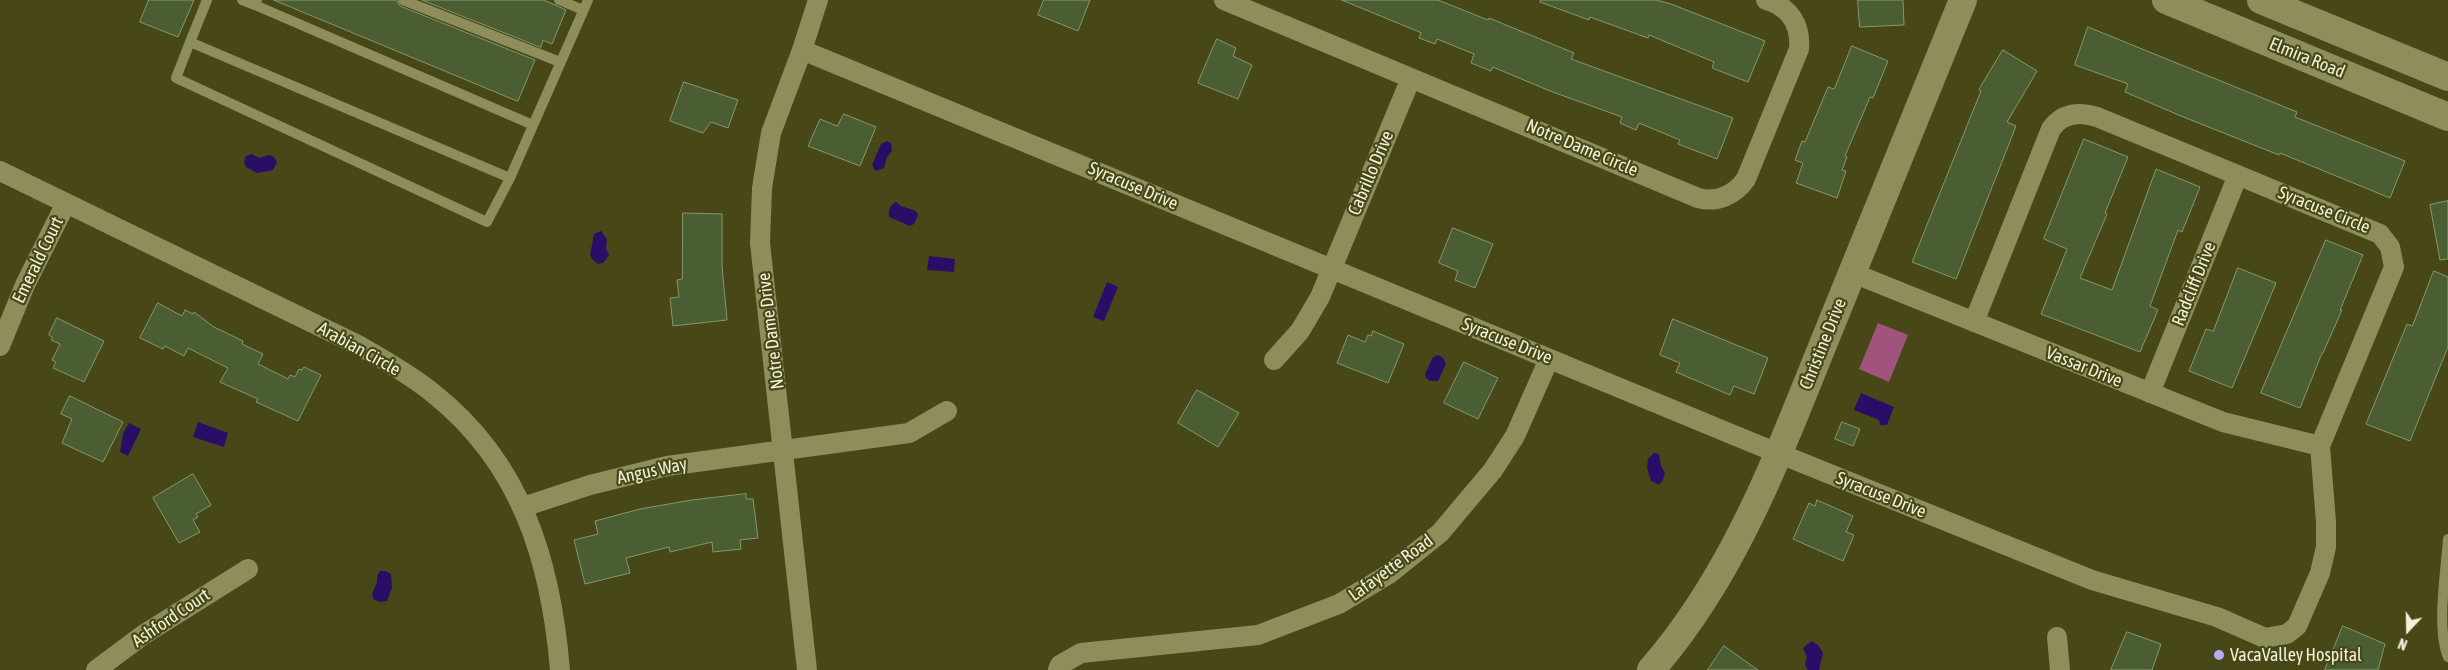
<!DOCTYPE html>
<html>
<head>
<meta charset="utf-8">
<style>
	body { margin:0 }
	#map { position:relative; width:2448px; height:670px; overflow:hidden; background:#484717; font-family:"Asap Condensed",sans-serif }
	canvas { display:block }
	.north { position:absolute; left:2383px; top:605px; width:50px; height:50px; -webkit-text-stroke:4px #484717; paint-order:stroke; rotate:201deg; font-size:14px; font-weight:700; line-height:20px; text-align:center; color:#f0f1d7 }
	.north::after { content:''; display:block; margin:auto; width:18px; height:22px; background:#f0f1d7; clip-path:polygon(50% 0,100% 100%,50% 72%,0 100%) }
</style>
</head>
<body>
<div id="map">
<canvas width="2448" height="670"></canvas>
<div class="north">N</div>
</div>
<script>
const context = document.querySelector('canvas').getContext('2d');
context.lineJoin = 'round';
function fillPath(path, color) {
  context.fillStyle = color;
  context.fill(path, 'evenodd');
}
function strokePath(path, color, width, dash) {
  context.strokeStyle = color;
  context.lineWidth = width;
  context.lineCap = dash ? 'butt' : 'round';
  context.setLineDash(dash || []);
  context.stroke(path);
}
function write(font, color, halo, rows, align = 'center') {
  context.font = font + ' "Asap Condensed",sans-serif';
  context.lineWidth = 4.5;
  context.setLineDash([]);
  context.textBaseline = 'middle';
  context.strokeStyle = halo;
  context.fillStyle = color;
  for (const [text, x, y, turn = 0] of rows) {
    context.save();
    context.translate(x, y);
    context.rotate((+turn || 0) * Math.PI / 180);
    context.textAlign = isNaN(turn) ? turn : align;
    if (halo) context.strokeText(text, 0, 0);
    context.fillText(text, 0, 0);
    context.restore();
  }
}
fillPath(new Path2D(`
	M1878,323L1908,335L1889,382L1859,369Z`), '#a0537d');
fillPath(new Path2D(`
	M887,141L891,143L892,151L887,157L884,168L876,171L872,165L881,144Z
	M252,154L259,158L269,155L274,157L277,162L273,170L257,173L246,167L244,162L246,156Z
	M896,202L901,206L916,211L918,215L914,224L910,226L889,217C888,211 890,205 896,202Z
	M601,231L607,239L606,249L609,255L603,263L598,264L592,259L590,255L594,234Z
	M929,256L955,259L954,272L927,270Z
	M1107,282L1118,287L1104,321L1093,317Z
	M1438,355L1443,358L1446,364L1438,381H1430L1426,378L1425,374L1433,357Z
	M1861,393L1894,407L1887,425H1880L1879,420L1854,410Z
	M198,422L228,433L224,447L193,437Z
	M129,423L141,429L128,456L120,452L123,434Z
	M1654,453L1659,454L1661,466L1665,473L1663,480L1659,485L1651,481L1647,468L1648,459Z
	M380,571H386L391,574L392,588L387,601L380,602L374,600L372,594L377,582V576Z
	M1812,641L1818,645L1823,653L1819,670H1808L1805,665L1807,657L1803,648Z`), '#2a0d66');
const building = new Path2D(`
	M149,0H194L178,37L140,22Z
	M274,0H396L400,6L535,60L518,101Z
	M422,0H544L566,10L552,44L543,40L541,47Z
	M1044,0H1090L1078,31L1038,15Z
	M1342,0H1438L1488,20L1489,18L1574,53L1571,59L1733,118L1717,159L1678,144L1680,140L1639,123L1636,130L1620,123L1622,117L1550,91L1493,67L1491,71L1471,63L1474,54L1437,39L1435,44L1419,38L1421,33Z
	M1541,0H1656L1671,4L1765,41L1748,82L1712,68L1714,62L1649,35L1648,38L1590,17L1589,20L1540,2Z
	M1858,0H1903L1904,25L1860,27Z
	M2088,27L2297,112L2295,117L2405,161L2390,198L2280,153L2279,155L2181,116L2125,92L2128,84L2075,65Z
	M1217,39L1236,48L1233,56L1252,65L1238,99L1198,83Z
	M1852,46L1888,61L1873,98L1870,97L1845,156L1847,157L1842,170L1846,171L1837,198L1796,183L1803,163L1795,160L1802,141L1805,142L1828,87L1834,89Z
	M2003,50L2037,71L2007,122L2016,126L1956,279L1912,262L1981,91L1979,90Z
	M684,82L738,100L728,128L711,122L703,133L670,121Z
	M844,114L876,127L860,166L808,146L820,119L837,126Z
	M2084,139L2128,157L2105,213L2107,214L2080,278L2112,290L2156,169L2200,187L2182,232L2178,230L2150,306L2158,310L2140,352L2041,314L2067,249L2044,239Z
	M2448,201V259L2440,260L2430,205Z
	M683,213L722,214V266L727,320L673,326L670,298L679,297L677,280L682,279Z
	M1453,228L1493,244L1475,288L1455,280L1458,271L1439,263Z
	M2326,240L2363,255L2340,310H2342L2323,353H2322L2300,408L2261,393Z
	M2238,268L2276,283L2232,388L2189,371L2206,329L2213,331Z
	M2434,271L2448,277V347L2410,441L2366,424L2407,324L2412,326Z
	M158,303L182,316L185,310L193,314L194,312L214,327L243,341L242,344L263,354L258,364L288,379L290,375L295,377L299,369L302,370L304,367L321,375L298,421L256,402L258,399L220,382L228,368L188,348L184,356L165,346L163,349L140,338Z
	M57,318L104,341L84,382L53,368L56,362L52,360L60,344L51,340L53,338L49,335Z
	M1673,319L1768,358L1754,394L1734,386L1730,395L1676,372L1680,363L1660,355Z
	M1373,331L1404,344L1388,383L1337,363L1348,335L1365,342L1368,335L1371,336Z
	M1464,362L1498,378L1478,419L1444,403Z
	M1197,390L1239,413L1218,447L1178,423Z
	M70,396L123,422L103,462L62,443L72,419L61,414Z
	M1842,422L1860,429L1853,446L1835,439Z
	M193,474L211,505L196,514L198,517L193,520L200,532L179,543L153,498Z
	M746,494V499H753L758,538L740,540L741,549L713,552L712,542L670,552L669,547L626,558L630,573L585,584L574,540L598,534L595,521L640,509L692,500Z
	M1817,500L1853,516L1846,532L1854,535L1843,561L1793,539L1809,503L1815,506Z
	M2343,626L2385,644L2378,670H2325Z
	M2127,632L2161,644L2152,670H2111Z
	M1724,646L1758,670H1708Z`);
fillPath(building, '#4b5e33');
strokePath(building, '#84996c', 1);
strokePath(new Path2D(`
	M207,0L190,42L510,178L588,0
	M242,0L255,5L257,0
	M403,0L560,62
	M559,0L583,10
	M255,5L533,125
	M190,42L176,78L487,222L510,178
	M2448,539C2446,570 2436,629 2448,657`), '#8e8e5d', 10);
strokePath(new Path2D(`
	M1224,0L1698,198C1717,203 1735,195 1746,179L1799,49C1801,25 1790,7 1766,0
	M802,50L1753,443L2092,580L2217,617L2265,638L2287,634L2297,626L2320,573L2326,547V522L2320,446L2394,267L2390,247L2380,234L2097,117C2079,111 2062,113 2051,129L1974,322
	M0,171L360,346C385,361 411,375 434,394C522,464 551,562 560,670
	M1853,273L2223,422L2320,446
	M0,346L25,285L66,203
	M1274,360L1300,331L1320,297L1411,78
	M2150,393L2238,175
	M523,507L590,485L667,466L909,433L947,411
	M2057,637L2060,670
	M96,670L143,635L248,569
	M807,670L760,243L762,188L771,133L802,50L818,0
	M1058,670L1060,665L1081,653L1258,635L1339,604L1389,574L1440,533L1493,470L1515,436L1549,359`), '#8e8e5d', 20);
strokePath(new Path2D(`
	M2166,0L2448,117
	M2261,0L2448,77
	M1651,670C1734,575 1777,458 1824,342C1871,228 1917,114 1963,0`), '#8e8e5d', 28);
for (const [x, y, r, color] of [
	[2219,655,6,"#b4acf9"]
]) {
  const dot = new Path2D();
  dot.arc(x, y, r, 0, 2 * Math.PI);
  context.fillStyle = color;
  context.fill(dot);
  strokePath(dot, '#484717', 2);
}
write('18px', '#f0f1d7', '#484717', [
	["Elmira Road",2307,58,22],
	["Notre Dame Circle",1582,148,23],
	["Cabrillo Drive",1371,173,-67],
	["Syracuse Drive",1133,186,23],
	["Syracuse Circle",2324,210,22],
	["Emerald Court",38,260,-64],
	["Radcliff Drive",2194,284,-68],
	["Notre Dame Drive",771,331,-97],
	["Syracuse Drive",1507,341,22],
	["Christine Drive",1823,344,-68],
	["Arabian Circle",359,349,29],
	["Vassar Drive",2084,367,22],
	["Angus Way",652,471,-12],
	["Syracuse Drive",1881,495,22],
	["Lafayette Road",1391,568,-36],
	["Ashford Court",171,618,-34]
]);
write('18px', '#f0f1d7', '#484717', [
	["VacaValley Hospital",2230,655]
], 'left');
</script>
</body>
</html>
